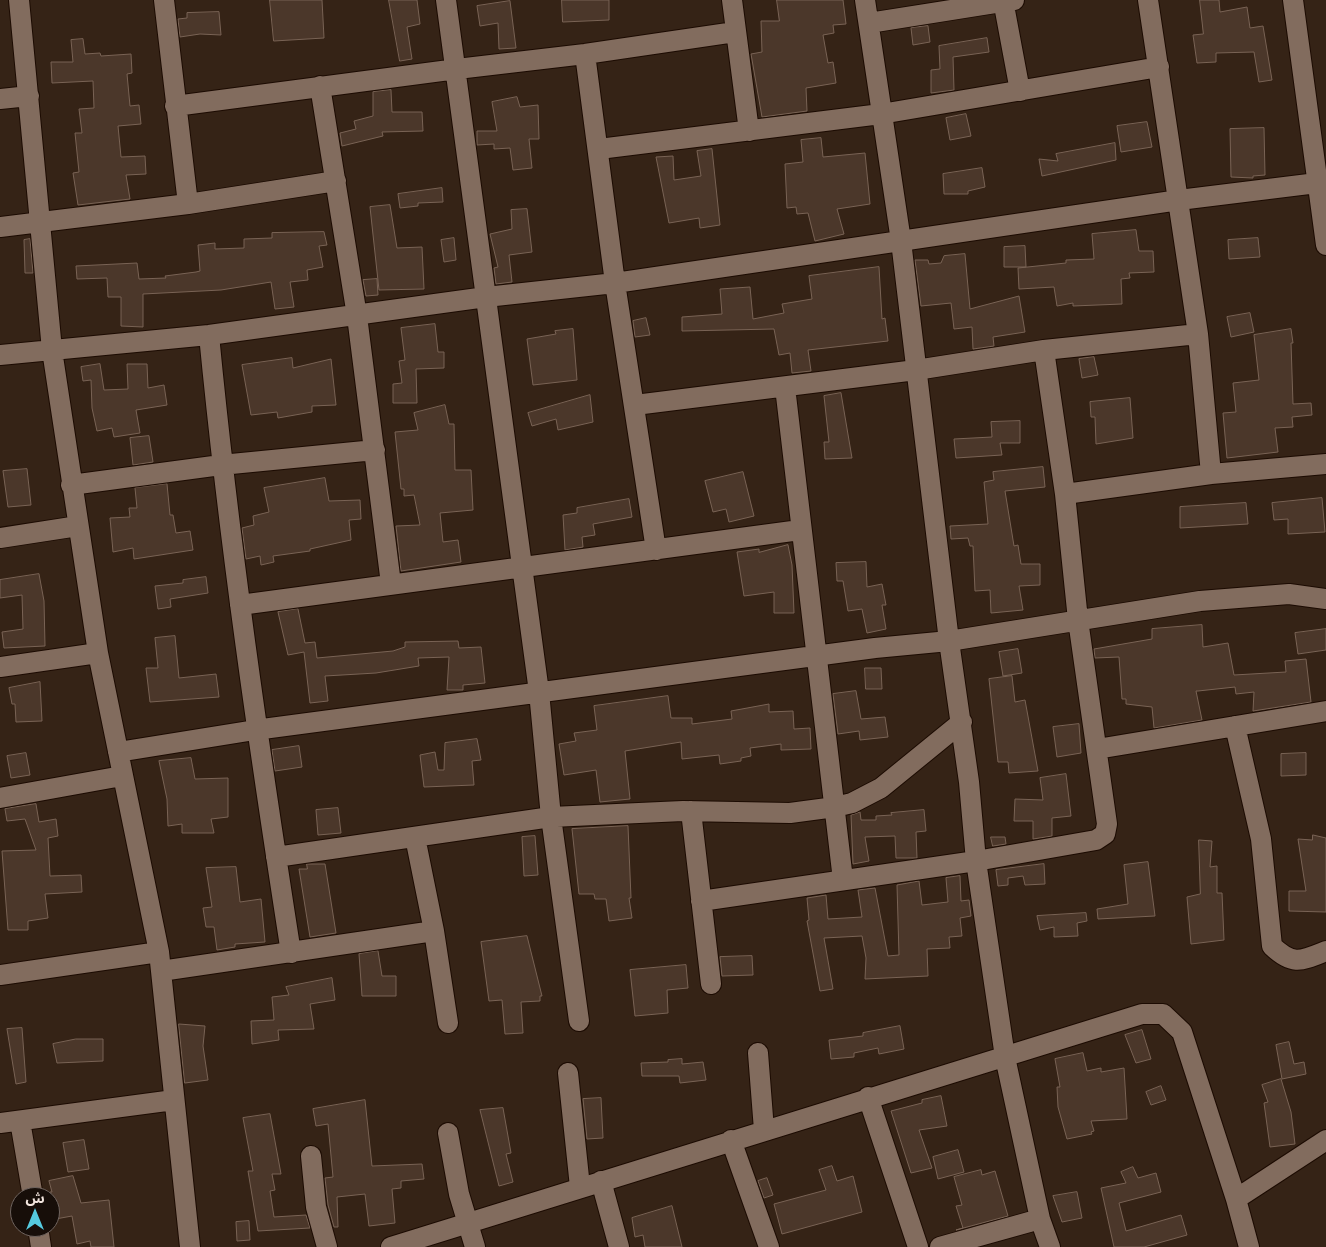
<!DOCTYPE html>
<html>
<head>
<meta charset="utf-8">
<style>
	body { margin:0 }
	#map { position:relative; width:1326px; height:1247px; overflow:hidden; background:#352316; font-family:"IBM Plex Sans","Noto Sans Arabic",sans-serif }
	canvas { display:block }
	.north { position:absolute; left:10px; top:1187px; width:50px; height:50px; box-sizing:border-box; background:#170e09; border:1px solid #6f645f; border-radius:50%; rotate:0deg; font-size:14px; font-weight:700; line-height:20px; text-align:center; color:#f3e6df }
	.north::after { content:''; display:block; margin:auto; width:18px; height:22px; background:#55cadf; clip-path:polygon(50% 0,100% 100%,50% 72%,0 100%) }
</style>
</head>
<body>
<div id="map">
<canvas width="1326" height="1247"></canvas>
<div class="north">ش</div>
</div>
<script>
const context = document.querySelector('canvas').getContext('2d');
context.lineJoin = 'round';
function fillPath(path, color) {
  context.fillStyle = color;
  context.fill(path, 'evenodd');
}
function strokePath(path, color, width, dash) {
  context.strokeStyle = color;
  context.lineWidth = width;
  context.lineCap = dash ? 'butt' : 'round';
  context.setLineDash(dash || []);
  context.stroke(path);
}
const building = new Path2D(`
	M270,0H322L324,38L274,41Z
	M389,0H417L420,24L407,27L412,59L400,61Z
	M562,0H609V20L563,22Z
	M777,0H843L846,24L833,25L834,33L823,35L828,63L833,62L836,83L806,88L807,111L762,117L751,54L762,52L761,21H779Z
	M1200,0H1219L1220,12L1247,7L1250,28L1263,26L1272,80L1259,82L1254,52L1216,53V62L1197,63L1193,35L1203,34Z
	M510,1L516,48L499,49L498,23L480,26L477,6Z
	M219,12L221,35L200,34L180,37L178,19L187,18V13Z
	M928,26L930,42L913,45L911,28Z
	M987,38L989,52L953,57L954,90L931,93V70L940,69L939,46Z
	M83,39L85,54L100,53L101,56L131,54L132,73L127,74L130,106L139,105L141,124L118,126L121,157L145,156L146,174L126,175L130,199L78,205L73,173L79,172L75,133H82L79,109L94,108L93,81L52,83L51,62H73L71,40Z
	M391,90L392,112H422L423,131L382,132L383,136L342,146L340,133L356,129L354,121L373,116V92Z
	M517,97L520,107L538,105L539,139H529L532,168L513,170L510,148L494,149V144L477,145V131H497L492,102Z
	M966,114L971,136L950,140L946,118Z
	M1147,122L1152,147L1121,152L1117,126Z
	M1264,128L1265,175L1253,176V178L1231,177L1230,129Z
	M821,138L823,157L865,153L870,204L837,209L844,234L815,241L808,213L797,214L796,207L787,208L785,164L803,162L801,140Z
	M1115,143L1116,160L1042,176L1039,159L1058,161L1056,154Z
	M712,149L720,225L700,228L699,218L669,223L656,157L673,156L674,180L701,176L697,151Z
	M982,168L985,187L968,191V194H944L943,174Z
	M442,188L443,202L418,203V206L400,208L398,194Z
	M390,205L397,248L422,247L424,289L379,290L370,207Z
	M527,209L532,252L509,255L512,282L496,284L494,268L498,267L490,234L512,229L511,210Z
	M1136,230L1139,251H1153L1154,272L1129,273L1130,278L1121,279L1122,304L1073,306V303L1057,306L1054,287L1019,289L1018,268L1066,263V260L1094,259L1092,234Z
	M324,232L327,245L319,246L323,267L307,270L308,280L290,282L294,307L275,309L271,282L221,290L143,294V327L121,326V297H108L107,278L77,279L76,266L137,263L139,279L166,278L165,276L196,272L200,271L198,245L215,243V249L244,248V239L272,238V233Z
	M454,238L456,260L444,262L441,240Z
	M1258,238L1260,257L1229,259L1228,240Z
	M30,239L33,273H25L24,240Z
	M1025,246L1026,267H1004V247Z
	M965,254L970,309L1019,296L1025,332L993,337L994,346L973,349L972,327L954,329L951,303L921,306L915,260H928L929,264L941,263L944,256Z
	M879,267L882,319L885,318L888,341L808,350L811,371L792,373L790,353L779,355L774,329L682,331V317L722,314L720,289L750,287L753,319L784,313L782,304L812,299L809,276Z
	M377,279L378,295L366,296L363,280Z
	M1250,313L1254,332L1231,337L1227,317Z
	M646,318L650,335L635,337L633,321Z
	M435,324L438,352H444V368L416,369L417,403H393V384L402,383L399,361L405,360L401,328Z
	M573,329L577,380L533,385L527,339L556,334L555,331Z
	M1291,329L1293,343H1291L1293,404L1311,403L1312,415L1292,417L1293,427L1275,428L1278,452L1227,458L1223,413L1236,412L1233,383L1259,380L1254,335Z
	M1094,357L1098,375L1082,378L1079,359Z
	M292,358L293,368L331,359L336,405L312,406V412L278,418L277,412L251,415L242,365Z
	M100,364L104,390L128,389L127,364H147L148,388L164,385L167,405L136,410L140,433L114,437L112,428L97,431L92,408L91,380L83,381L81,367Z
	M841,393L852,458L825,459L824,442H829L824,396Z
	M590,395L593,422L558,430L556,419L532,426L528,413Z
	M1130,398L1133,438L1096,444L1095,417H1091L1090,402Z
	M445,405L449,424H454L455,470H471L473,510L440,513L443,542L458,540L461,562L401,571L396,526L420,525L414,495L404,496V489H401L395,432L418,430L414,413Z
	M1020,421V443H1000L1002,455L956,458L954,439L992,437L991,422Z
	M149,436L153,462L133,465L130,438Z
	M1043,467L1045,487L1005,491L1014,546L1018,545L1021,564H1040V585L1019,586L1023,610L991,613L990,590L975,591L973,546H970L968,538L951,539L950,526L988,524L984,482L994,480L993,472Z
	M27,469L31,505L8,507L3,471Z
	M743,472L754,516L729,522L726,509L713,512L705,481Z
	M325,478L329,501L360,500L361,519L349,520L351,540L310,549V551L273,556L274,562L261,565L260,556L246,559L242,528L254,525L253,516L269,512L264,488Z
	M167,484L170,515H173L176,533L190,531L193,550L134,559L133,548L113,552L110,518L130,517L129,508H137L135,488Z
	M1322,498L1325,532L1288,534V519L1274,520L1272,503Z
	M629,499L632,517L593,524L595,535L582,537L583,547L565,550L563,515L577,513V508Z
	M1246,503L1248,524L1180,528V507Z
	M788,545L792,565L794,613H774V592L744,596L737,552L759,549V552Z
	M866,562L867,587L882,584L886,605H882L886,629L867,633L862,609L848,611L843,581H837L836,563Z
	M39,574L44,601L45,646L4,648L2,632L23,629L22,595L0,598V580Z
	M206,577L208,593L170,599L171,607L158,609L155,586L183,583V580Z
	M298,609L305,643L315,642L317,658L393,651L405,647V642L458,641L459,648L481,647L485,683L463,685V690H447L449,657L418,658L419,666L376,673L325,676L328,701L310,703L304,652L288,655L278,612Z
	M1202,625L1203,647L1228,643L1234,675L1286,672L1285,661L1306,659L1311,702L1253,711L1254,692L1236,694L1235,687L1198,691H1196L1202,720L1154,728L1152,707L1126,704V699H1122L1119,657L1095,658L1094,649L1152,639V629Z
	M1326,629V650L1298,654L1295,633Z
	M175,636L179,678L216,674L219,697L150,702L146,668H158L155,638Z
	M1018,649L1022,673L1003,676L999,652Z
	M865,668H881L882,689H866Z
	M1012,676L1015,702L1025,700L1038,771L1009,773L1008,762H998L989,679Z
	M40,682L42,721L16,722L15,704H12L9,688Z
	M856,691L861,719L885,717L888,737L860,740L859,731L838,734L833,694Z
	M668,696L671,718H692V724L732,719L731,711L769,704V712L793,711L794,729L810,728L811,749L781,750V744L750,748L751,756L741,758V761L720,764L719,755L682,759L681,742L625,751L630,799L600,802L596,770L564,775L559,744L576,741L574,733L597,730L594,706Z
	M1079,724L1081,753L1057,757L1053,727Z
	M477,739L481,760L472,761L474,785L424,787L420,755L435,752L438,770H444L445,743Z
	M299,746L302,767L275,771L272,750Z
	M26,753L30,775L11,778L7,756Z
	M1306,753V775L1281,776V754Z
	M191,758L195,779L228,778V817L211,819L214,833H182V824L168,826L167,799L159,761Z
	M1066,774L1071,816L1052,818V836L1033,839V821H1014L1015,799L1043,800L1040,778Z
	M36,804L39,822L56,819L58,836L48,838L50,876L81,875L82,892L45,894L48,918L28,921V930H8L2,851L36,850L25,819L7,821L5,809Z
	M338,808L341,833L318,835L316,810Z
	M924,810L926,831L916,832L917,858H896L895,836L865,837L869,861L853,864L851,815L860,812L861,820H876V816L892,815L891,813Z
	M628,826L631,898H629L632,918L609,921L606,899H595L594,894H579L572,829Z
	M1313,835L1326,838V912L1289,911V891H1306L1298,839L1312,840Z
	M535,836L538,875L524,876L522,837Z
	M991,837H1005L1006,844L993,846Z
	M1199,840L1212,841L1210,867L1217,866V893H1222L1224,940L1191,944L1187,897L1200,894Z
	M1148,862L1155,916L1098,919L1097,909L1128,904L1124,865Z
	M307,864H325L336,933L310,937L299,869H307Z
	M1044,864L1045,884L1025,885L1023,876L1008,878V885L998,886L996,870Z
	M236,867L240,902L261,899L265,942L235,944V947L217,950L214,927H206L203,908L212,907L206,868Z
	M960,876L961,901L969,900L971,916L960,918L962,936L949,937L950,948L927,949L928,976L865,979L866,958L862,936L824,938L833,989L820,991L807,921L809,920L807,898L826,895L828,919L862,917L858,890L875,888L888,956L899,955L897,885L919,881L922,905L948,902L946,878Z
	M1086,913L1087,921L1077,923L1078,936L1054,937V927L1040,930L1037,916Z
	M527,936L542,996H540V1001L521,1002L523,1033L505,1034L502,1000L489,1001L481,942Z
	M378,951L382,976H396V996H362L359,954Z
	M752,956L753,975L722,976L720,957Z
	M686,965L688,988L667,990L668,1013L635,1016L630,970Z
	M332,978L335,1000L310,1004L314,1029L278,1030L279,1040L252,1044L251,1021L274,1020L272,997L289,995L286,987Z
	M179,1024L205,1026L203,1046L208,1080L185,1083Z
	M900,1026L904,1049L879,1054L878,1048L854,1053V1057L831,1059L829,1040L863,1036V1033Z
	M22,1028L26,1082L16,1084L7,1029Z
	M1142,1030L1151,1059L1136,1063L1125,1035Z
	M76,1039H103V1061L57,1063L53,1044Z
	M1289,1042L1294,1064L1304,1062L1306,1074L1282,1079L1276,1045Z
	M1083,1053L1087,1071L1101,1068V1072L1124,1068L1127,1119L1091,1121L1094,1131L1091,1132L1092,1134L1067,1139L1058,1107L1057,1087H1060L1055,1059Z
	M682,1059V1064L703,1062L706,1080L680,1083L679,1076H642L641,1063L668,1062V1060Z
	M1281,1079L1291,1112L1295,1144L1270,1147L1264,1103L1268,1102L1262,1085Z
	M1161,1086L1166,1100L1151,1105L1146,1092Z
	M941,1096L947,1126L919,1130L932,1168L911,1173L891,1111L922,1103V1100Z
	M601,1098L603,1138L587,1139L583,1099Z
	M365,1100L372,1166L422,1164L424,1179L401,1181V1188L392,1189L395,1223L369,1226L365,1194L337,1197L338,1227H334L328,1205L325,1178L333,1177L328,1124L316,1126L313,1109Z
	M503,1108L511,1153L506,1154L513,1182L499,1186L480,1110Z
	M270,1114L281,1174H272L275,1190L270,1191L274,1217L306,1215L310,1228L258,1231L248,1171H253L243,1118Z
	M84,1140L89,1169L68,1172L63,1143Z
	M958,1150L964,1172L938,1179L933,1157Z
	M832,1166L837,1181L853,1176L862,1212L782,1234L774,1204L826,1190L819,1170Z
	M1133,1167L1138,1178L1156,1173L1161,1192L1119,1203L1126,1231L1181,1215L1187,1235L1144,1247H1114L1101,1188L1126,1183L1121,1172Z
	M981,1170L982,1175L995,1171L1008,1216L956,1230L963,1228L956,1206L962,1205L954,1177Z
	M73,1176L81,1203L109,1200L114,1247H91L90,1241L77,1244L72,1216L50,1220V1192H52L49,1181Z
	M767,1178L773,1195L764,1198L758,1181Z
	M1077,1192L1082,1218L1062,1222L1053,1196Z
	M672,1206L682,1247H645L643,1235L635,1237L632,1218Z
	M249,1221L250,1240L237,1241L236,1222Z`);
fillPath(building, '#4b372a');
strokePath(building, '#796355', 1);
const minor = new Path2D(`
	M19,0L52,350L98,653L159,952L190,1247
	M164,0L188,204
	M446,0L522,566L539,692L551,817L579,1021
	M732,0L749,131
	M865,0L901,241L949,641L969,782L976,861L1005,1057L1040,1219L1050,1247
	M1003,0L1020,91
	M1148,0L1198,334L1211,474
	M1293,0L1326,245
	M869,23L1014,0
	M585,54L615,283L656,550
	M320,86L357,316L391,584
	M0,99L29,96
	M175,106L457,69L585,54L735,32
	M599,149L881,114L1159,67
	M0,227L188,204L336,181
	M209,335C229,542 259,748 291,953
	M0,355L209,335L486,297L615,283L1179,200L1317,183
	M785,387L843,880
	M635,405L916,370L1044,350L1198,334
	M71,485L221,465L375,450
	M1065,494L1211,474L1326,464
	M0,538L78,526
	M240,605L800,530
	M0,667L98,653
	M1235,726L1261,839L1272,946C1293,966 1301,961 1326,951
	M1097,749L1326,711
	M118,752L255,730L875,648L949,641L1200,601L1289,594L1326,599
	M0,798L122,776
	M691,811L711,984
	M415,837L434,931L448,1023
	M276,857L551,817L683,811L790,813L835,807L852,803L881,788L962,722
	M701,901L976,861L1096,840L1105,834L1107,824L1078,620L1065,494L1044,350
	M161,971L434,931
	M0,975L159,952
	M758,1053L764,1130
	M568,1073L580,1187
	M868,1097L918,1247
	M20,1121L33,1197
	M0,1123L174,1100
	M448,1133L459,1194L475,1247
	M731,1140L769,1247
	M311,1156L316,1207L327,1247
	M601,1181L619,1247
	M1236,1199L1326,1140
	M38,1227L41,1247
	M391,1247L1142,1014H1163L1182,1032L1236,1199L1249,1247
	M940,1247L1040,1219`);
strokePath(minor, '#1c0b02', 22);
strokePath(minor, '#826c5e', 20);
</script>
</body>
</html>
